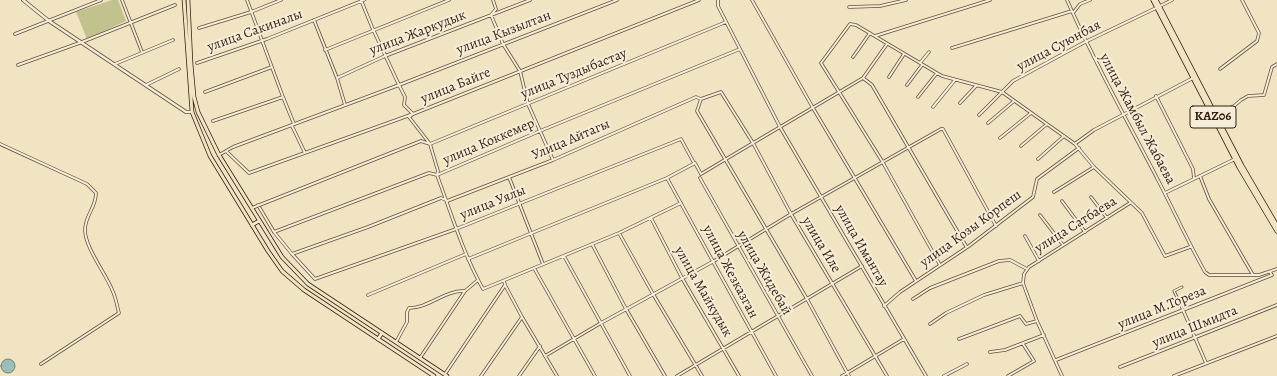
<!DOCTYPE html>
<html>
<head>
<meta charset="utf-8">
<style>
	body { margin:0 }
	canvas { display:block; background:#f1e4c3 }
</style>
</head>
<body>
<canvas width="1277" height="376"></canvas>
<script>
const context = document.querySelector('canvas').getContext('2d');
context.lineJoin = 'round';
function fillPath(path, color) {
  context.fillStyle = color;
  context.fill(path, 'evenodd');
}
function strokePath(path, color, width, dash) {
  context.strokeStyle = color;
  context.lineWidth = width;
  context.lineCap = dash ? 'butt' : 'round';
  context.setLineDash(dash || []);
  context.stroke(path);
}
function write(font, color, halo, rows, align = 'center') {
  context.font = font + ' Alegreya,serif';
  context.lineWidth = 4;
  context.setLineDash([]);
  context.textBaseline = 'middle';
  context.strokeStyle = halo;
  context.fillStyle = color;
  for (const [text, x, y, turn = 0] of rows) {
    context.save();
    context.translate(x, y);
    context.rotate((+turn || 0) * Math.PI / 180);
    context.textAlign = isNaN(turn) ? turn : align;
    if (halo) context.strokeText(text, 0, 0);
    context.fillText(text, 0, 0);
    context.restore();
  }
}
fillPath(new Path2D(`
	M112,0H118L126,21L87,39L76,12Z`), '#c2c28e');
const water = new Path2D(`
	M1 366a7 7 0 1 1 14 0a7 7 0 1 1-14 0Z`);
fillPath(water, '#9bbeb7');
strokePath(water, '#717e74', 1);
const pedestrian = new Path2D(`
	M1182,287L1174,291L1183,310`);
const minor = new Path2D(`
	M122,0L142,52
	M493,0L496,9L491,15L503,44L520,71L528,104L553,160
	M617,0L399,85L405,97L404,105L413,114L409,117L430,144L726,22
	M718,0V6L780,127L926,376
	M752,0L813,108L916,281
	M1067,0C1094,62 1127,120 1158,180C1174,211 1188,242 1205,272L1209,275H1259L1277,269
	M1160,6L1172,0
	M849,7L880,6L906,0
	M1073,13L1080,4L1090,0
	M314,20L337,78L345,105
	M199,28L251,12L281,0
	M15,34L101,0
	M875,36L990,0
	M952,48L1072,11
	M325,50L449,0
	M853,57L870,33
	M197,63L267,39L364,0
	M920,63L929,52
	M115,64L173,40
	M18,65L82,42L175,5
	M1220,69L1257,41L1259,33L1242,0
	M889,77L904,54
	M337,78L385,56L530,0
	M863,78L872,85L966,246
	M146,85L179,69
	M907,85L922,65
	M205,92L272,67
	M1156,96L1193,169L1194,179
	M283,97L294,124
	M918,97L937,73
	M701,99L697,111L807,299L849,376
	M960,103L976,86
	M933,107L955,80
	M1215,114L1234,106L1241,100L1248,96L1264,95L1272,67L1277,64
	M979,115L1013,81L1085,42L1156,8
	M213,121L283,97L247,0
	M988,123L1014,101
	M292,126L305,153
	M1000,138L1031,113
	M1076,143L1094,130L1193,78
	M0,144L87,184L96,193C96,208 85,215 85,230C85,248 107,275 113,292C116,298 117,306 119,313L41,364
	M1021,146L1047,124
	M226,151L249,173L413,114L699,0
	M219,155L233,147L399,85L372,27L361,0
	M1038,159L1064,136
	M1200,176L1209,199L1253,275
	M509,177L543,264
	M667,178L776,376
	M700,178L812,376
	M1054,192L1094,167
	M1165,193L1235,159
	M1091,197L1107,218
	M447,201L553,160L696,97L701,99L721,92L753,143L701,174L695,163L667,178L468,259
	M1062,201L1085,232
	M258,205L274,232L429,173L437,175L540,131L740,49
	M252,208L421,141L430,144L438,171L437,175C451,213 463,253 483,289L619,233L681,203
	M1040,215L1063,245
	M651,218L682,278L739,376
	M274,232L292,254L368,227L441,198L446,200
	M619,233L653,294L702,376
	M1025,236L1039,261
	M592,244L626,309L665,376
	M292,254L315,279L456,229L681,139L694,163
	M564,256L630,376
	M940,265L882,161L821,63L850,24L856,25L942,76L1002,92L1075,144L1094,167L1142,213L1165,256L1190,247
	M534,268L595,376
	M504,281L505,285L522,317
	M368,295L466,254
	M913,299L930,288L999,261L1010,260L1027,269
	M884,306L900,292L969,246L1033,197L1037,179L1079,148
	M1183,310L1206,363
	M930,324L946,313L984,295L1023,283
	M959,339L1020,316L1026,324L1037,321
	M396,342L407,322V312L409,308C429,308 445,290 465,291
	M990,352L1005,350L1044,335
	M545,356L601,323L714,261L791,214L753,143L863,78L887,44
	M420,358L465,291L478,280
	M1056,360L1272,275L1270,272
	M1120,367L1277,305
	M445,374L505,285
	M481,376L522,317L557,376
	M519,376L540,346
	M677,376L862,266
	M842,376L904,339
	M887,376L791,214L941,129H943L996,226
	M944,376L967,364
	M1008,376L1034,361L1023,344
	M1062,376L1037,321L1023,283L1024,274L1029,267L1130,203
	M1174,376L1277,336`);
const tertiary = new Path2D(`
	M23,0L49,21L186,112H192`);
const secondary = new Path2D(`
	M252,225L259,221
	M378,339L382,333`);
const primary = new Path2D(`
	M184,0L192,112L210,156L268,251L282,271L304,290L434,376
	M188,0L191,64L194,97L198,112L219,155L282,257L308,284L447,376`);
const trunk = new Path2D(`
	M1153,0L1239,167L1277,231
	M1156,0L1242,166L1277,226`);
strokePath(pedestrian, '#624f3c', 3);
strokePath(minor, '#624f3c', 3.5);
strokePath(tertiary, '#624f3c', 4);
strokePath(secondary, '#331d0f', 4.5);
strokePath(primary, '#331d0f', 4.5);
strokePath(trunk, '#331d0f', 5);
strokePath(pedestrian, '#f6edd8', 1.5);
strokePath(minor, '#f6edd8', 2);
strokePath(tertiary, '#f6edd8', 2.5);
strokePath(secondary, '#f6edd8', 3);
strokePath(primary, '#f1e4c3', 3);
strokePath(trunk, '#f1e4c3', 3.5);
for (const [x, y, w] of [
	[1213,117,46]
]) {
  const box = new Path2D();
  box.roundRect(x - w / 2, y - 11, w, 22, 3);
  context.fillStyle = '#f6edd8';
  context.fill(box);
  strokePath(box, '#331d0f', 1);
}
write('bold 13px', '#331d0f', null, [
	["KАZ06",1213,117]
]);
write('14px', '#331d0f', '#f6edd8', [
	["улица Сакиналы",255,31,-20],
	["улица Жаркудык",418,33,-21],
	["улица Кызылтан",504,33,-21],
	["улица Суюнбая",1059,46,-28],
	["улица Туздыбастау",574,74,-22],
	["улица Байге",456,86,-22],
	["улица Жамбыл Жабаева",1137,119,62],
	["Улица Айтагы",571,140,-23],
	["улица Коккемер",489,142,-23],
	["улица Уялы",493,203,-22],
	["улица Сатбаева",1076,225,-32],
	["улица Козы Корпеш",971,229,-36],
	["улица Иле",821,245,59],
	["улица Имантау",861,246,60],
	["улица Жезказган",730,272,62],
	["улица Жидебай",764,273,60],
	["улица Майкудык",703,292,60],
	["улица М.Тореза",1162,308,-22],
	["улица Шмидта",1195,327,-22]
]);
</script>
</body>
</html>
